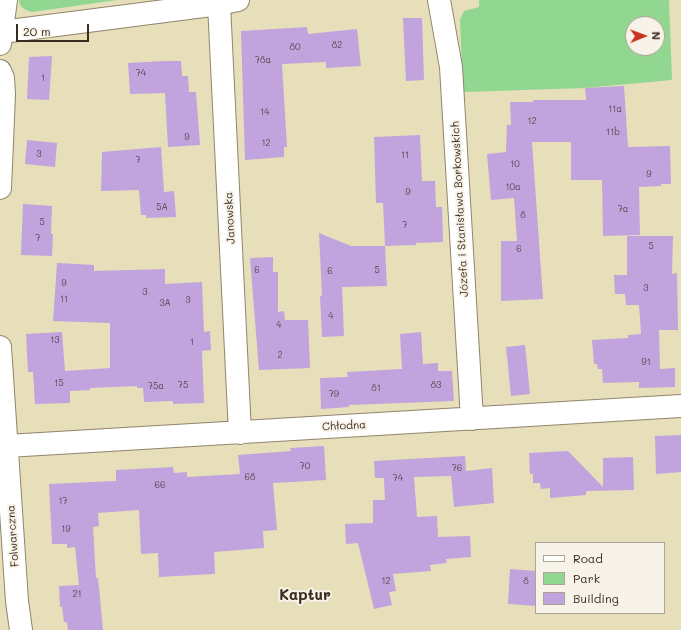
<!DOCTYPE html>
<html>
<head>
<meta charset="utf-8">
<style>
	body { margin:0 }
	#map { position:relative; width:681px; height:630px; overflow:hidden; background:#e7dfba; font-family:Mali,sans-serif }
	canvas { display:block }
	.legend { position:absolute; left:535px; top:542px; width:130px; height:72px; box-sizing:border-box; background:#f7f3e8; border:1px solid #aca397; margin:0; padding:5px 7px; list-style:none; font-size:12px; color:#3b2a1e }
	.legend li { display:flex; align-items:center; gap:8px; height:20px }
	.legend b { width:20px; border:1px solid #aca397 }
	.north { position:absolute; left:625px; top:16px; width:40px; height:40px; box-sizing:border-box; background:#f7f3e8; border:1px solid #aca397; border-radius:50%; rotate:89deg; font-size:11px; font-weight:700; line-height:16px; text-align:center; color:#3b2a1e }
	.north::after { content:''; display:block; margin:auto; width:14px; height:18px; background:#c8321e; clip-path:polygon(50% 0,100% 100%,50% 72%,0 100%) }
	.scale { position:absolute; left:16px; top:24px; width:73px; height:18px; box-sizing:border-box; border:2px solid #3b2a1e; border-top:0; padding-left:5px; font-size:12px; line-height:14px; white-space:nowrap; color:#3b2a1e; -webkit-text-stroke:3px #f7f3e8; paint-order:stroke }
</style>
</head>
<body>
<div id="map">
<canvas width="681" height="630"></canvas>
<ul class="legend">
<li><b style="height:5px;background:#fff"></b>Road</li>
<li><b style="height:11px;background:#91d791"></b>Park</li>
<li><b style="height:11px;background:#c1a3de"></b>Building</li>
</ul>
<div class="north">N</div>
<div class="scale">20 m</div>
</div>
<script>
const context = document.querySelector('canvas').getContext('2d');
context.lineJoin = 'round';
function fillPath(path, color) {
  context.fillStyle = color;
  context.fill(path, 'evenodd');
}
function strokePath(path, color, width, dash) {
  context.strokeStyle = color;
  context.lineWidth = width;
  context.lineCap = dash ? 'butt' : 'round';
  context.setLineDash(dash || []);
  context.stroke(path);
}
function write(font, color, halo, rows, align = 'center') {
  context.font = font + ' Mali,sans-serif';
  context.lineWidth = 4;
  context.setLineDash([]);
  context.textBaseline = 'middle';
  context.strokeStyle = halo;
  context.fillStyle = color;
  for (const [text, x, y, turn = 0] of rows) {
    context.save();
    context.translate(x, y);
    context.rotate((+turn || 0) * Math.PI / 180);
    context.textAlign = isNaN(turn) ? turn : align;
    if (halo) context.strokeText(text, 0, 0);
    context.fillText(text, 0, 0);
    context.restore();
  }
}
fillPath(new Path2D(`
	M19,0H117L32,12C25,10 20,8 19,0Z
	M479,0H669L672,80L585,88L463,92L460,20L464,11L479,7ZM633,24H657V48H633Z`), '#91d791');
fillPath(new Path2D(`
	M403,18H422L424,80L406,81Z
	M307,27L308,34L357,29L361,66L326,68V62L282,64L287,147H284V157L245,160L241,31Z
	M52,56L49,100L27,99L29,57Z
	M164,61H181L182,76H188L189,92H196L200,145L168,147L165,93L130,94L128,63Z
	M624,86L628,147L670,146L671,184H661V186L639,187L640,235L603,236L602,180H571V142H532L543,299L501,301V241H517L514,198L491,200L487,154L506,152L507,125H511L510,102H533V100H586L585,88Z
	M420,135L422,181H435L436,207H442L443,242L416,243V245L385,246L387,286L342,287L344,336L322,337L320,296H322L319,233L351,246H385L383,203H376L374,137Z
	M27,140L57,143L55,167L25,164Z
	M161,147L164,192L174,191L176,217L146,218V215H141L139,190L101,191L102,152Z
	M23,204L52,206L51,234H53L52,256L21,255Z
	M627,236H673L672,274L677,273L678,330H659L660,369L675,368V387L639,388V382L603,383L602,369H598L597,364H594L592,340L628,338V335L641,334L639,305H626L625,294H615L614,275H627Z
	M273,257V272H278V312L284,311L285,320H308L310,368L259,370L250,258Z
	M57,263L94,265V271L165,269V284L202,282L204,332L210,331L211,350L202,351L204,403L173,404V401L144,402L143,388H137V386L90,388V390L70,391V403L35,404L33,372H28L26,334L62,332L65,371L110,368V323L53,321Z
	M421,332L423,364L438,363V371H452L454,401L349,405V407L321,409L320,378L348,377L347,372L402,369L400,334Z
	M525,345L530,394L511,396L506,347Z
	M681,435V472L656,474L655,436Z
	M324,446L326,480L273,483L277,530L263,531L264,548L214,552L215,574L159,577L158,553L141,554L139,510L98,513L99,526L93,527L96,578H98L103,630H68L67,622H64L62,607H60L59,586L79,585L75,547L67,548V544H52L49,484L116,481V470L173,467L174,473L187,472V477L240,474L238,455L291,451L290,448Z
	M568,451L603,487V458L633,457L634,490L586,491V495L550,498V488L541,489L540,483H533V474H530L529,453Z
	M465,456L466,471L492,468L494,503L454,507L451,476L414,477L417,517L437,516L438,537L470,536L471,557L446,559L447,563L430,565L431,571L393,574L396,591L389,592L392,605L374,609L358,543L346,544L345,524L373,523V500H385L384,478H375L374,461Z
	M510,569L536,571V606L508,604Z`), '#c1a3de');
const minor = new Path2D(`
	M439,0L451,67L472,419
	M219,4L240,433
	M2,32L219,4L238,0
	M0,44L6,0
	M0,71L3,78L4,95L0,188
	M0,347L17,601L21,630
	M7,446L681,406`);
strokePath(minor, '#91846c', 24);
strokePath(minor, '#fff', 22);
write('9px', '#5c484e', null, [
	["82",337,45],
	["80",295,47],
	["78a",263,60],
	["74",141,73],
	["1",43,78],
	["11a",615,109],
	["14",265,112],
	["12",532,121],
	["11b",613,132],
	["9",187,137],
	["12",266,143],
	["3",39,154],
	["11",405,155],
	["7",138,160],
	["10",515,164],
	["9",649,174],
	["10a",513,187],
	["9",408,192],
	["5A",162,207],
	["7a",623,209],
	["8",523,215],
	["5",42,222],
	["7",405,225],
	["7",38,238],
	["5",651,246],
	["6",519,249],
	["6",257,270],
	["5",377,270],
	["6",330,271],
	["9",64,283],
	["3",646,288],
	["3",145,292],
	["11",64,299],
	["3",188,300],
	["3A",165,303],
	["4",331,316],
	["4",279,325],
	["13",55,340],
	["1",192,342],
	["2",280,355],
	["91",646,362],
	["15",59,383],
	["75",183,385],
	["83",436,385],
	["75a",156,386],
	["81",376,388],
	["79",334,394],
	["70",305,466],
	["76",457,468],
	["68",250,477],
	["74",398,478],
	["66",160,485],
	["17",63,501],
	["19",66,529],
	["12",386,581],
	["8",526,581],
	["21",77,594]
]);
write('11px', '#3b2a1e', '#f7f3e8', [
	["Józefa i Stanisława Borkowskich",460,209,-93],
	["Janowska",230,218,-93],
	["Chłodna",344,426,-3],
	["Folwarczna",13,536,-94]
]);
write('bold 15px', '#3b2a1e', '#f7f3e8', [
	["Kaptur",305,595]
]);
</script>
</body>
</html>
